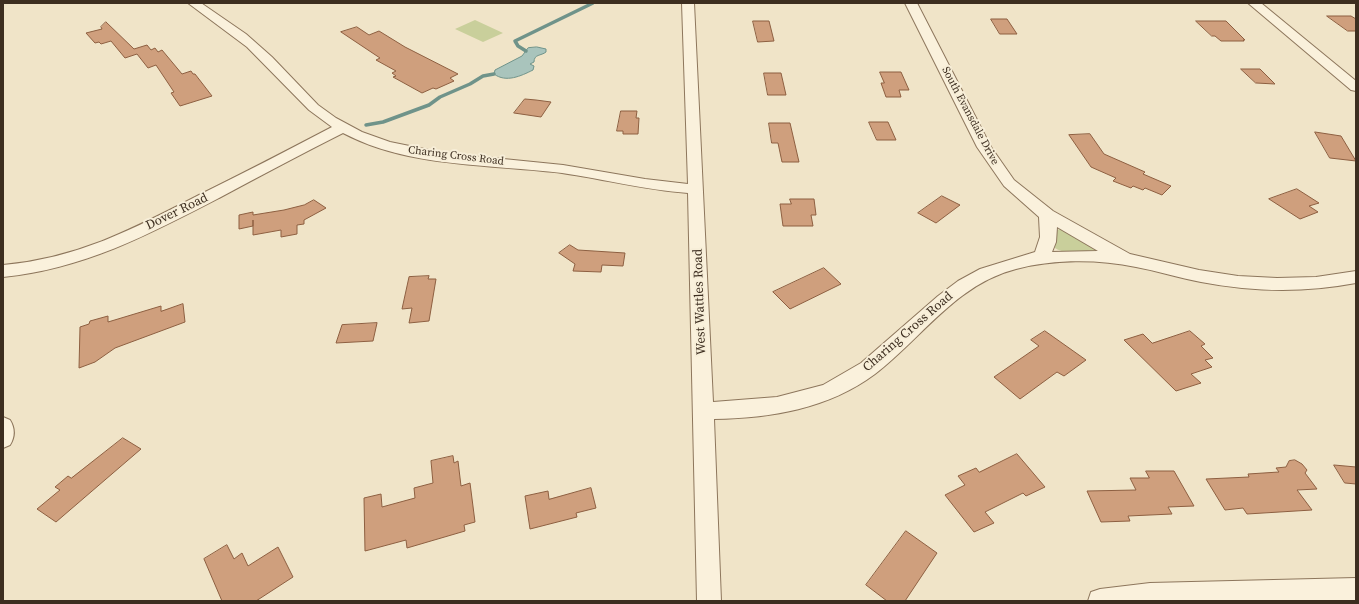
<!DOCTYPE html>
<html>
<head>
<meta charset="utf-8">
<style>
	body { margin:0 }
	#map { position:relative; width:1359px; height:604px; overflow:hidden; background:#f0e4c8; font-family:"Source Serif 4",serif }
	canvas { display:block }
	.frame { position:absolute; inset:0; border:4px solid #3d2e20; pointer-events:none }
</style>
</head>
<body>
<div id="map">
<canvas width="1359" height="604"></canvas>
<div class="frame"></div>
</div>
<script>
const context = document.querySelector('canvas').getContext('2d');
context.lineJoin = 'round';
function fillPath(path, color) {
  context.fillStyle = color;
  context.fill(path, 'evenodd');
}
function strokePath(path, color, width, dash) {
  context.strokeStyle = color;
  context.lineWidth = width;
  context.lineCap = dash ? 'butt' : 'round';
  context.setLineDash(dash || []);
  context.stroke(path);
}
function write(font, color, halo, rows, align = 'center') {
  context.font = font + ' "Source Serif 4",serif';
  context.lineWidth = 4;
  context.setLineDash([]);
  context.textBaseline = 'middle';
  context.strokeStyle = halo;
  context.fillStyle = color;
  for (const [text, x, y, turn = 0] of rows) {
    context.save();
    context.translate(x, y);
    context.rotate((+turn || 0) * Math.PI / 180);
    context.textAlign = isNaN(turn) ? turn : align;
    if (halo) context.strokeText(text, 0, 0);
    context.fillText(text, 0, 0);
    context.restore();
  }
}
fillPath(new Path2D(`
	M475,20L503,33L483,42L455,29Z
	M1063,228L1103,253C1089,252 1067,256 1055,248C1054,242 1055,235 1057,230Z`), '#c9cf9b');
const water = new Path2D(`
	M537,47L546,49V52C541,56 534,54 534,62L530,64L534,66L533,70C521,76 506,83 494,74L495,70L522,56L528,48Z`);
fillPath(water, '#a9c4bc');
strokePath(water, '#6f938a', 1);
strokePath(new Path2D(`
	M526,51L518,46L515,41L593,3
	M366,125L383,122L429,105L440,97L470,84L483,76L494,74`), '#6f938a', 3.5);
const building = new Path2D(`
	M1327,16H1351L1356,19V31H1348Z
	M991,19H1007L1017,34H1000Z
	M753,21H769L774,41L758,42Z
	M1196,21H1226L1245,40H1243L1244,41H1221L1215,36H1212Z
	M106,22L134,49L147,45L151,50L155,48L158,52L162,50L182,74L191,71L193,74H195L212,96L180,106L171,93L174,92L156,65L148,68L137,54L125,58L111,41L101,44L99,42L95,43L86,33L102,29L101,27Z
	M357,27L369,35L379,31L405,47L458,74L450,78L454,81L436,89L433,88L422,93L393,77L396,76L392,73L396,71L376,60L380,58L341,32Z
	M1241,69H1260L1275,84L1256,83Z
	M880,72H901L909,90H899L901,97H886L881,83H884Z
	M764,73H781L786,95H768Z
	M525,99L536,100L551,102L541,117L514,113Z
	M621,111H637L636,118H639L638,134H623V131H617Z
	M869,122H888L896,140H877Z
	M769,123H790L799,162H782L778,143H772Z
	M1315,132L1341,136L1356,161L1330,158Z
	M1090,134L1104,154L1145,172L1143,174L1171,186L1162,195L1145,188L1143,190L1133,186L1131,188L1113,181L1116,178L1091,167L1069,135Z
	M1297,189L1319,203L1309,206L1318,212L1300,219L1269,199Z
	M942,196L960,205L936,223L918,213Z
	M790,199H814L816,215H811L813,226H783L780,204H791Z
	M314,200L326,208L304,220V224L297,225V234L281,237V230L253,235V220V226L239,229V215L253,212V215L284,210L304,205Z
	M570,245L578,250L625,253L623,266L602,265L601,272L573,271L575,264L559,253Z
	M824,268L841,284L790,309L773,292Z
	M429,276L428,279H436L429,321L409,323L412,308L402,309L409,277Z
	M183,304L185,322L115,348L95,362L79,368L80,327L89,324L90,321L108,316V322L161,306V311Z
	M377,323L373,341L336,343L342,325Z
	M1045,331L1086,360L1064,376L1057,372L1020,399L994,377L1039,346L1031,340Z
	M1190,331L1205,344L1201,346L1213,358L1205,360L1212,367L1191,374L1201,383L1176,391L1124,340L1143,334L1152,343Z
	M123,438L141,449L56,522L37,509L60,490L55,487L68,476L71,478Z
	M1017,454L1045,487L1026,496L1023,493L985,512L994,523L974,532L945,495L965,485L958,476L976,468L979,472Z
	M453,456L454,463L458,461L461,486L470,483L475,522L464,525L465,531L407,548L406,540L365,551L364,498L381,494L382,507L415,498L414,488L433,483L431,461Z
	M1295,460L1302,464L1307,470L1305,473L1317,489L1297,490L1312,510L1247,514L1243,508L1225,510L1206,479L1249,477L1248,474L1279,472L1276,468L1286,467L1289,461Z
	M1334,465L1356,467V484L1345,483Z
	M1146,471H1174L1194,506L1168,507L1172,514L1128,516L1130,521L1101,522L1087,491L1136,490L1130,478H1149Z
	M591,488L596,508L576,513L577,517L530,529L525,496L548,491L549,499Z
	M906,531L937,553L905,601H887L866,585Z
	M227,545L234,559L242,553L248,566L278,547L293,577L256,601H222L204,559Z`);
fillPath(building, '#cf9f7d');
strokePath(building, '#8d5f41', 1);
const minor = new Path2D(`
	M188,3H201L246,34L272,57L318,105L336,118L362,132L390,142L444,153L563,165L645,179L688,184L682,3H694L713,402L777,397L823,385L861,363L938,296L958,281L980,269L1035,252L1040,237L1039,217L1004,186L977,147L905,3H917L991,147L1014,180L1053,211L1130,254L1199,270L1238,276L1277,278L1316,277L1356,271V283C1304,293 1253,292 1201,282C1179,278 1158,271 1136,267C1098,259 1053,259 1016,269C956,284 921,339 875,374C828,409 771,418 714,419L721,601H697L688,193C645,190 604,179 562,173C490,164 409,168 343,133C301,154 260,176 219,198C148,235 83,269 3,277V265C79,258 133,229 199,195C244,173 288,150 332,127L309,110L247,47ZM1057,227L1098,251L1052,252L1056,242Z
	M1248,3H1261L1356,81V91L1351,90Z
	M3,417L10,420C15,428 15,437 10,445L3,448Z
	M1356,578V601H1088L1091,592L1100,589L1150,583Z`);
strokePath(minor, '#8d765c', 2);
fillPath(minor, '#faf1dc');
write('11px', '#3d2e20', '#f7eed8', [
	["South Evansdale Drive",970,116,62],
	["Charing Cross Road",456,156,7]
]);
write('13px', '#3d2e20', '#f7eed8', [
	["Dover Road",177,212,-26],
	["West Wattles Road",700,302,-92],
	["Charing Cross Road",908,332,-41]
]);
</script>
</body>
</html>
